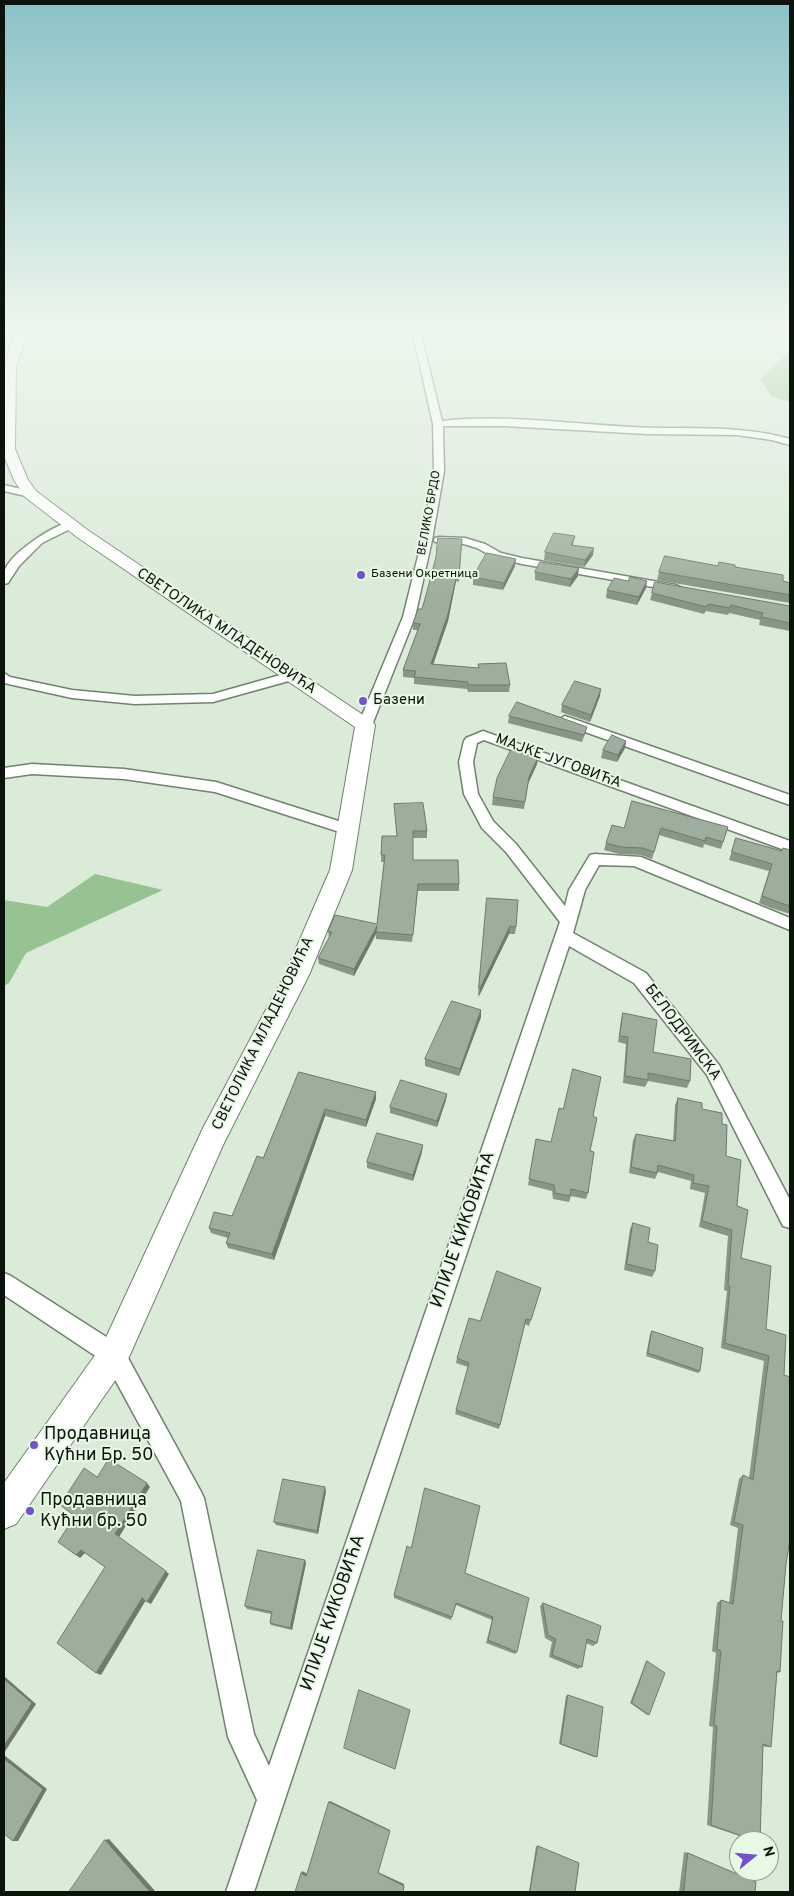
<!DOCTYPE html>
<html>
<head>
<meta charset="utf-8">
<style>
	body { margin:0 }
	#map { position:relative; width:794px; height:1896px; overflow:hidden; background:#daebd8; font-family:Overpass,sans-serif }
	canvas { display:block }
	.frame { position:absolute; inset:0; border:5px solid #0c120c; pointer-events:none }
	.north { position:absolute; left:729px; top:1831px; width:50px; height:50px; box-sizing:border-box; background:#e7f9e5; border:1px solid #8f9d8e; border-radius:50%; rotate:73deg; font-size:14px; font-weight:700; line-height:20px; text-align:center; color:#0c120c }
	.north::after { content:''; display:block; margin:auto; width:18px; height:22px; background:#7351ca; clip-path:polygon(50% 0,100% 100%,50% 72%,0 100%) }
</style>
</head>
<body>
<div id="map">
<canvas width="794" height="1896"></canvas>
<div class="frame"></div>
<div class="north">N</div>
</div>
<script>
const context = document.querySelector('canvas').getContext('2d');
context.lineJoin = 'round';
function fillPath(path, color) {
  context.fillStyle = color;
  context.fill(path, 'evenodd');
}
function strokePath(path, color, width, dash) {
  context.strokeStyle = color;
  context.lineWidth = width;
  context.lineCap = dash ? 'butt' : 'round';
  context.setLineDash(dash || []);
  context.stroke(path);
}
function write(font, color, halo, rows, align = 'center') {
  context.font = font + ' Overpass,sans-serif';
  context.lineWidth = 4;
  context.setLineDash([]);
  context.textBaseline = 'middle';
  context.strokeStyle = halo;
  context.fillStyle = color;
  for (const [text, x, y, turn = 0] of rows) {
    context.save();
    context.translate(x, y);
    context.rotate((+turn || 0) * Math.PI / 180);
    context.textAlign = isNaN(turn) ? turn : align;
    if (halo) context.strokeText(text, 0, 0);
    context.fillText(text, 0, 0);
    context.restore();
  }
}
fillPath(new Path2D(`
	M790,351V402L771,396L760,379Z
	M95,874L163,890L26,953L9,983L4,986V900L47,907Z`), '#97c292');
const street = new Path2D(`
	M412,330H420L442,421C502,414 571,424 632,427C685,430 738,424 790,439V445L772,440L737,435L647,434L503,426H443L444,471L432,540L415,617L372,725L365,729L358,725L403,617L422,540L434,471L433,424Z
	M4,485L34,492L35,494L30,497L4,491Z
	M70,522L75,525L74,527L42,543L19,566L8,583L4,584C4,581 3,576 4,573C8,554 52,526 70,522Z
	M439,537L465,538L485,544L501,553L522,558L676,585L682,588L676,591L522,564L493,557L477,548L460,543L435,542L434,540L435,538Z
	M291,672L296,673L297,676L296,679L213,702L135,704L72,698L4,683V673L10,677L72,690L135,696L213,694Z
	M565,716L790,795V805L560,723L558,720Z
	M483,731L790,841V852L484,740L477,743L473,762L478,794L493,821L516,844L565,906L569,890L590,855L595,854L641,857L790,918V930L634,866L599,865L585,890L573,933L646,973L719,1065L790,1200V1228L783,1226L707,1075L634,983L569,946L254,1892H226L257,1800L228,1737L181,1501L106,1363L4,1295V1273L11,1276L122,1347L200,1490L204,1498L254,1734L269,1766L560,922L506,852L482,828L464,794L459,762L464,741L466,738Z
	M32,764L124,769L216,782L354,826L356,830L354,834L349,835L215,792L124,779L32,774L4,778V768Z`);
const secondary = new Path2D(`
	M16,330H28L16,367L15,449L28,480L36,491L89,531L372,721L375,725L352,870L309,975L224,1143L125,1366L16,1524L4,1529V1483L103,1344L203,1128L285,974L330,870L355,727L77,537L25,497L14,480L4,456V367Z`);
strokePath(street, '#728170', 3);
strokePath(secondary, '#728170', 2);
fillPath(street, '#fff');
fillPath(secondary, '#fff');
fillPath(new Path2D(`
	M575,536L573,545L593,555L584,567L544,560L545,552Z
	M462,539L459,582L456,581L448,621L433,664L478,668V664L510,685L509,692H468L467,689L414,684V678L403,677V670L418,630H413V623L422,609Z
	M515,566L503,590L473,585V577Z
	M718,566L735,567L783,581L790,583V603L657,580L659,572Z
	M535,572L578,576L570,587L535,580Z
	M628,581L646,588L637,605L606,598L607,590Z
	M652,593L790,606V631L759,625L760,620L729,613L728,615L706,611L704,614L650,600Z
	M600,696L590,722L561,712L562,705Z
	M509,716L585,734L582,742L508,723Z
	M626,741L625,748L617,762L601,758L603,750Z
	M538,757L537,764L528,784L524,809L492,805L493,797Z
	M394,804L427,831V838H413V860L459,884V891H418L412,942L376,939V934L354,976L319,964L318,958L329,938L328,931L377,924L384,862H381L382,836H397Z
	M728,827L721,849L704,844L703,848L659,835L652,859L641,855L619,854L604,850L606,843L624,828Z
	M736,838L782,851L783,848L790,850V914L771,908L759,903L769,871L729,860Z
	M487,898L516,927L515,934H509L479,996L478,995Z
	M481,1010V1017L459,1076L425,1066V1059Z
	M623,1013L653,1052L690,1081L687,1088L648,1081L645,1087L623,1083L626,1044L618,1042L621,1020Z
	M299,1072L376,1092V1099L366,1127L325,1116L274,1260L228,1248L226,1243L228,1238L211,1233L209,1228L232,1216L263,1158Z
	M678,1098L702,1109L722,1124L726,1156L737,1206L741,1258L766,1329L784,1375L786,1564L781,1621L780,1672L777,1673L771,1747H766L763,1746L760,1841H754L707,1825L713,1727L709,1726L716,1653L712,1651L717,1603L721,1600L729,1603L738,1528L730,1525L739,1479L743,1475L749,1478L764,1361L721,1348L727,1291L724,1290L728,1236L699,1227L705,1193L690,1189L691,1181L658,1172L655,1179L629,1173L633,1140L636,1134L673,1141L675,1105Z
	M446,1100L437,1127L390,1113V1107Z
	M593,1116L588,1193L586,1199L571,1196L569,1202L553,1199L552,1191L528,1185L536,1139L550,1142Z
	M422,1152L413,1181L367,1168V1162Z
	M633,1223L648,1242L655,1271L652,1277L624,1270L630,1229Z
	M541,1288L529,1326L525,1324L499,1429L455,1414L468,1367L456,1363L457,1358L480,1321Z
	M652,1331L700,1371L698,1373L646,1356L650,1334Z
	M326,1491L318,1534L276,1525L274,1522Z
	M306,1563L292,1630L271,1625L270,1623L271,1614L247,1609L245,1606Z
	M465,1573L517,1652L515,1654L486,1643L492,1620L456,1605L451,1620L394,1598V1595Z
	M543,1603L597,1643L593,1646L586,1643L582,1667L578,1669L549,1657L552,1642L545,1638L540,1606Z
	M647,1661L649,1715H647L630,1703L646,1662Z
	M568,1695L597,1757H594L559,1744L566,1696Z
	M536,1846L579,1863L575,1892H529Z
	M684,1852L688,1853L755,1892H679Z`), '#889686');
fillPath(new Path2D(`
	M594,548L593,555L584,567L585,560Z
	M516,559L515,566L503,590L504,583Z
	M579,568L578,576L570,587L571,579Z
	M457,574L456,581L448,621L431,671V664Z
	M647,581L646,588L637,605L639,597Z
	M601,689L600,696L590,722L591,715Z
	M626,741L625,748L617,762L618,755Z
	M538,757L537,764L528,784L524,809L529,777Z
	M377,926L376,934L354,976V969Z
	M510,926L509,934L479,996L480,988Z
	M481,1010V1017L459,1076L460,1069Z
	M376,1092V1099L366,1127V1120Z
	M447,1094L446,1100L437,1127V1121Z
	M325,1109V1116L274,1260L272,1254Z
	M423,1145L422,1152L413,1181V1175Z
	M147,1483L150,1487L119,1537L115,1534Z
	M325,1487L326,1491L318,1534L317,1531Z
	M81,1550L85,1553L80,1558L76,1555Z
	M305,1560L306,1563L292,1630L290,1628Z
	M166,1571L169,1574L151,1604L147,1602Z
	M142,1598L146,1600L101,1675L96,1673Z
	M4,1676L36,1704L4,1753Z
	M4,1755L47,1789L18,1841H13Z
	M330,1801L390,1830V1831L329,1802Z
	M109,1839L156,1892H150L105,1840Z
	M302,1871L308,1874L306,1876L301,1873Z
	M378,1872L404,1884V1886L378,1873Z`), '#6f7a6d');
const building = new Path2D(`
	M554,533L575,536L571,545L594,548L585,560L545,552Z
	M438,538L462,539L459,575L457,574L448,614L431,664L479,668L478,664L506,663L510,685H468V682L414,677L416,671L403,670L420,624L413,623L418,609H422L426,595L436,557Z
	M487,553L516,559L504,583L473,577Z
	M665,556L718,566L719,562L735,565V567L783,575V581L790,583V595L659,572Z
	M540,562L579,568L571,579L535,572Z
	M630,577L647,581L639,597L607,590L614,578L628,581Z
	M655,582L790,606V623L761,617L763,613L731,605L730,608L708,604L706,607L652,593Z
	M575,681L601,689L591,715L562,705Z
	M517,702L587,727L584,735L509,716Z
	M612,735L626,741L618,755L603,750Z
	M511,750L538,757L529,777L525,802L493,797L497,778Z
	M632,801L728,827L723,842L706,837L705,841L661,828L654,852L643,848L621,847L606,843L612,825L624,828Z
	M423,803L427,831H413V860H458L459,884H418L413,935L376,932L377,926L354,969L318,958L332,932L328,931L335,915L377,924L385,855H381L382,836H397L394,804Z
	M736,838L782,851L783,848L790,850V906L775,901L762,896L772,864L732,852Z
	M487,898L518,900L516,927L510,926L480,988H479Z
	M452,1001L481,1010L460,1069L425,1059Z
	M623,1013L657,1020L653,1052L691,1059L690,1081L648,1073V1080L625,1076L628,1037L620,1036Z
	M573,1069L601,1077L593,1116L597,1118L590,1151L594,1152L588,1193L571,1189L570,1196L555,1193L554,1185L529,1179L536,1139L551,1142L559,1108L563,1109Z
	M299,1072L376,1092L366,1120L325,1109L272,1254L226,1243L230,1233L209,1228L214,1212L232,1216L257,1156L263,1158Z
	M401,1080L447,1094L437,1121L390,1107Z
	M678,1098L702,1103V1109L722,1113V1124L727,1125L726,1156L741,1160L737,1206L748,1210L741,1258L771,1266L766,1329L786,1335L784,1375L790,1377V1539L786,1564L781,1621H783L780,1672L777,1671L771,1747L763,1744L760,1841H756L711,1825L717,1726L714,1725L721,1651L717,1649L721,1600L733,1604L743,1525L734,1522L743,1475L753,1480L769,1356L725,1343L730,1286L728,1285L732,1230L702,1221L709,1186L693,1183L694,1175L658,1165L657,1173L631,1167L636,1134L675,1141Z
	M377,1133L423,1145L413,1175L367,1162Z
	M633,1223L650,1228L648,1242L658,1245L655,1271L627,1264Z
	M497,1271L541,1288L531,1320L526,1319L500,1425L456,1410L469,1363L457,1358L469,1318L480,1321Z
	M652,1331L703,1348L700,1371L648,1353Z
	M109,1459L147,1483L115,1534L166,1571L147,1602L142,1598L96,1673L57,1643L105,1567L81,1550L76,1555L58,1542L75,1516L60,1505L84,1468L97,1477Z
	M283,1479L325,1487L317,1531L274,1522Z
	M425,1488L480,1506L465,1573L529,1598L517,1652L488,1640L493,1617L456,1603L452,1617L394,1595L407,1546L411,1548Z
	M258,1550L305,1560L290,1628L270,1623L272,1612L245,1606Z
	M543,1603L601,1626L597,1643L587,1639L582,1667L552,1655L556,1639L548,1635Z
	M647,1661L665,1673L649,1715L632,1703Z
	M4,1679L32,1703L4,1746Z
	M359,1690L410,1710L395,1769L344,1748Z
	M568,1695L603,1707L597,1757L561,1744Z
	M4,1759L43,1789L13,1841L4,1834Z
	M329,1802L390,1831L378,1873L404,1886L403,1892H295L301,1873L306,1876Z
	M105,1840L150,1892H69Z
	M538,1846L579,1863L575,1892H530Z
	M688,1853L756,1882L755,1892H684Z`);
fillPath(building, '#9eae9c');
strokePath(building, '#6f7a6d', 1);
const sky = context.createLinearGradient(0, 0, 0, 595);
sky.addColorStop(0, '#8ac2c7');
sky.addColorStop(0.55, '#eef6ed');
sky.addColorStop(1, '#eef6ed00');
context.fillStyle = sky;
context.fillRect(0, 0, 794, 595);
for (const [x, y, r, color] of [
	[361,575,5,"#7351ca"],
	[363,701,5,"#7351ca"],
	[34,1445,5,"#7351ca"],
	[30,1511,5,"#7351ca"]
]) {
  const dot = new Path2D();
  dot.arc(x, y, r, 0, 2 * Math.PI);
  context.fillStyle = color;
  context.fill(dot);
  strokePath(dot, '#e7f9e5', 2);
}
write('12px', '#0c120c', '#e7f9e5', [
	["ВЕЛИКО БРДО",430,513,-80]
]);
write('12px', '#0c120c', '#e7f9e5', [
	["Базени Окретница",371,575]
], 'left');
write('15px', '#0c120c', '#e7f9e5', [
	["СВЕТОЛИКА МЛАДЕНОВИЋА",226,632,34],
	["МАЈКЕ ЈУГОВИЋА",558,762,20],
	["БЕЛОДРИМСКА",682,1033,53],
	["СВЕТОЛИКА МЛАДЕНОВИЋА",264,1034,-64]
]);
write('15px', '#0c120c', '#e7f9e5', [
	["Базени",373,701]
], 'left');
write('18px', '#0c120c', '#e7f9e5', [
	["ИЛИЈЕ КИКОВИЋА",464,1230,-71],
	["ИЛИЈЕ КИКОВИЋА",334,1613,-71]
]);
write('18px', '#0c120c', '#e7f9e5', [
	["Продавница",44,1435],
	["Кућни Бр. 50",44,1456],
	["Продавница",40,1501],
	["Кућни бр. 50",40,1522]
], 'left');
</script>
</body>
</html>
